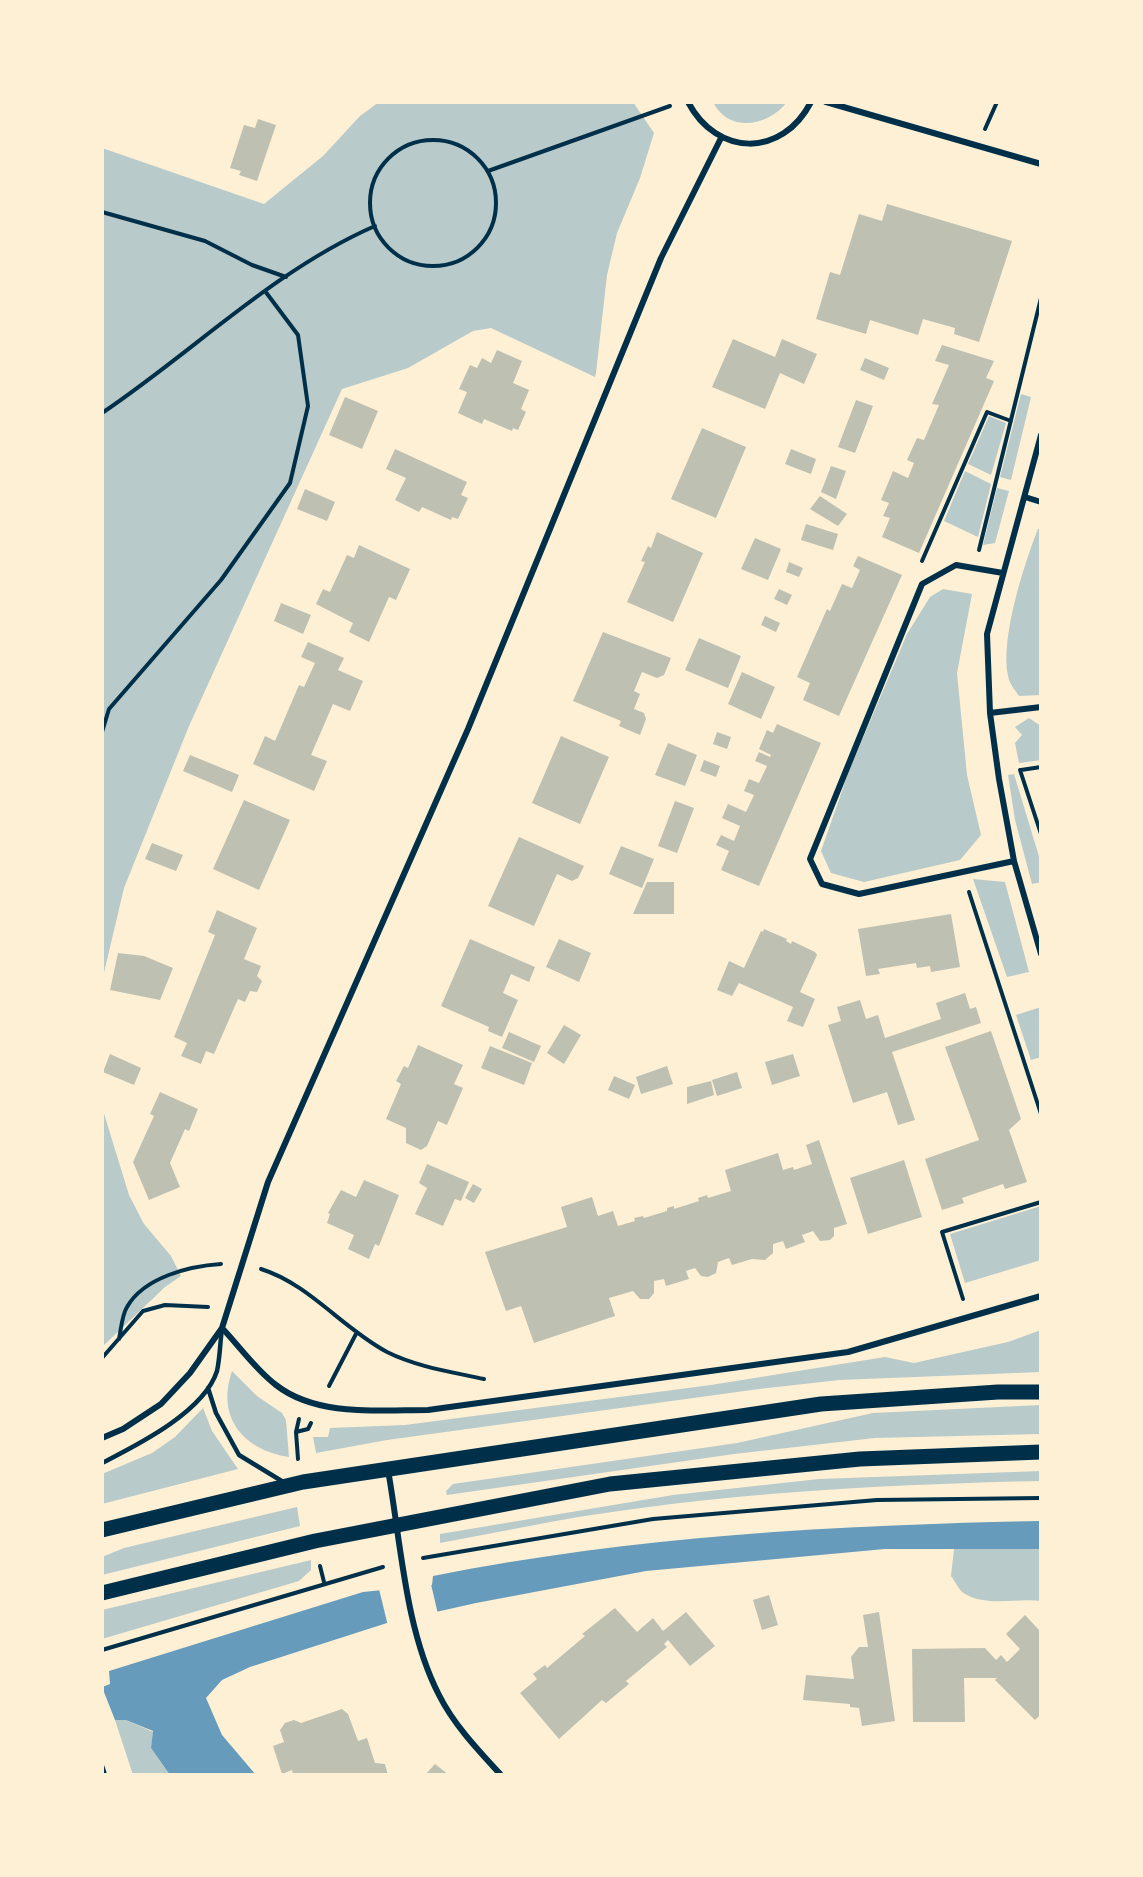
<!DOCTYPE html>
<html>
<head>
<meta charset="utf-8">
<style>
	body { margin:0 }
	#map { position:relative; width:1143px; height:1877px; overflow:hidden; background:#fdf0d5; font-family:Cabin,sans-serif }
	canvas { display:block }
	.frame { position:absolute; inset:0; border:104px solid #fdf0d5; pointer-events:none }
</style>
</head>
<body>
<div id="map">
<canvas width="1143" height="1877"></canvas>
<div class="frame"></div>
</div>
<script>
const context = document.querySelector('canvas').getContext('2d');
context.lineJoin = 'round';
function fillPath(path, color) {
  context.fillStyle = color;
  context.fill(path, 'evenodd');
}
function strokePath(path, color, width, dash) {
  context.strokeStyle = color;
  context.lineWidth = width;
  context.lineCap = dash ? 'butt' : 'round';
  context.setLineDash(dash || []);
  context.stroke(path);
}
fillPath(new Path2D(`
	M379,102H633L654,133L640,178L617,233L607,275L596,373L595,377L491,328L473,331L408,368L342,389L189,726L124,888L102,981V148L264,204L323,156L360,116Z
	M713,102H787C769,126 729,134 713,102Z
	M1021,394L1031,397L1011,480L1000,477Z
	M989,416L1006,423L991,475L968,464Z
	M965,471L991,484L978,537L944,521Z
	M997,488L1009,491L995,543L983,545Z
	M1041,528V695L1019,696C1015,690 1009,683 1008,676C1000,639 1024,564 1038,529Z
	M943,589L972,594L957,673L967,775L981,835L960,860L864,882L831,873L821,851L849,771L907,634L930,597Z
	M1029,718L1041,726V760L1019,763L1015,743L1022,735L1015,727Z
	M1014,774L1041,863V882L1032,884L1015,820L1008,775Z
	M973,879L1005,882L1029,972L1007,977Z
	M1041,1007V1057L1031,1060L1016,1015Z
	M102,1107L129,1195L144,1224L171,1256L181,1276L165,1287L102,1347Z
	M1041,1206V1260L965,1283L950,1234Z
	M1041,1330V1372L839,1380L759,1389L387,1440L316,1453L313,1437H328L330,1428L405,1425L711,1385L885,1357L914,1363L1008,1342Z
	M232,1371L257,1396L282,1413L286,1420L289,1457C243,1450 216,1417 232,1371Z
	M1041,1405V1434L875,1438L734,1454L447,1495L446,1491L453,1484L737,1443L873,1413Z
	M203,1408L212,1431L238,1469L102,1504V1474L152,1453L175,1437Z
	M1041,1471V1481C900,1484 759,1491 619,1511C559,1519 500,1532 440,1543V1534L673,1495L819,1479Z
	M297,1507L300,1526L102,1575V1557L124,1548Z
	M954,1549H1041V1601C1017,1598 988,1607 965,1594C959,1591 955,1581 951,1576Z
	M311,1560V1570L299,1581L102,1639V1610Z
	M115,1720H126L153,1732L151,1748L170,1775H133Z`), '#b9caca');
fillPath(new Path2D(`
	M1041,1521V1549H885L646,1571L476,1603L387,1623L250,1667L222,1680L206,1698L222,1735L256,1775H170L151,1748L153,1731L126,1720H115L102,1687L110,1684L109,1671L363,1592L432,1585L433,1576C634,1536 837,1525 1041,1521Z`), '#669bbc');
fillPath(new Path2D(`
	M430,1580L438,1614L388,1626L379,1589Z`), '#fdf0d5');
fillPath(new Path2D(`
	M258,119L276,125L257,181L239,175L241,171L230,168L244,125L255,128Z
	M887,204L1012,241L979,342L954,334L955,328L923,319L918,335L870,320L866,334L816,319L830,272L840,275L859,214L882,221Z
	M733,339L775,357L782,339L817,354L804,384L780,373L765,409L712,387Z
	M942,345L994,361L986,378L994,381L919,553L882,537L890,518L883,516L889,503L881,500L893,471L908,478L914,463L907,460L917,438L924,440L939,405L932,404L949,365L935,361Z
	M497,350L522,361L513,383L529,390L521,409L526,412L518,430L513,428L512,431L484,419L482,424L458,413L467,392L459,389L470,365L477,368L482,358L491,363Z
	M865,358L889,368L884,380L860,370Z
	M345,397L378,411L362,449L329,435Z
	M856,400L873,406L855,453L838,447Z
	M702,428L746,447L716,518L671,499Z
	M395,449L467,482L461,495L468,498L458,519L452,517L451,520L422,507L419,512L395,500L406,478L386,469Z
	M791,449L816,459L811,474L785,464Z
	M831,466L846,471L836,499L821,492Z
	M305,489L335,502L327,521L297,509Z
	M820,496L847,514L838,526L810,509Z
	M806,524L838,534L833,550L801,540Z
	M657,532L703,553L673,622L627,602L645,562L641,561L648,546L651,548Z
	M755,538L781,549L768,580L741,569Z
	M359,545L410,569L396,600L389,597L369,642L349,632L353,623L316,604L323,589L330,592L347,555L354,558Z
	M858,556L902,575L839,716L803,700L810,683L797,677L827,609L830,611L842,584L852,588L860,570L853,566Z
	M789,562L803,568L799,577L786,572Z
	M779,589L792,595L787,605L774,599Z
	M281,603L311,615L303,634L274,621Z
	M765,616L780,623L776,632L761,625Z
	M603,632L671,658L664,675L657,678L642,672L634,691L640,694L634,709L644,713L646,719L640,735L619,726L621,721L573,701Z
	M699,638L741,656L728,688L685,670Z
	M308,642L344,658L338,670L363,681L350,711L333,704L311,755L327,761L314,791L253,764L265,736L275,741L299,685L304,687L315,663L301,657Z
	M742,672L775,687L761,719L728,704Z
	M777,724L821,743L759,886L721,870L729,851L716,845L721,835L734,841L740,826L722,818L728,804L746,812L754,795L744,791L749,779L759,783L767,766L755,761L759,752L770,757L771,755L759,749L767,730L773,733Z
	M717,732L731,737L727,749L713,744Z
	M561,736L609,757L580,824L532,803Z
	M668,743L697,755L685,786L655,775Z
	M190,755L239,775L232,792L183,771Z
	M704,760L720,766L716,777L700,771Z
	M244,800L290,820L259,890L213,869Z
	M675,801L694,808L677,853L658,846Z
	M519,837L584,866L578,878L572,881L557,874L534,926L488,906Z
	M152,843L183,855L176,871L145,859Z
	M621,846L654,859L642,888L609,874Z
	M647,882H674V914H633Z
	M217,910L257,928L244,959L261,966L257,976L262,981L257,992L250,991L245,1002L238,999L214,1054L206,1051L201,1064L181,1056L187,1043L174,1037L215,935L208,932Z
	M951,914L960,967L931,972L930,966L917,968L916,963L878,969L880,974L866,976L858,929Z
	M764,929L787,939L786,941L791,944L792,941L815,952L817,955L800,992L815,999L803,1027L787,1021L793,1007L739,983L732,996L717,990L729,961L744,968L761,931L763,932Z
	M470,939L535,967L529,982L511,974L503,993L518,1000L502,1037L488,1031L489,1027L441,1006Z
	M559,939L591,953L579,982L546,967Z
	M118,953L144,956L173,968L160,1000L110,990Z
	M965,993L970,1009L976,1007L981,1023L892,1052L915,1120L898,1125L887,1092L853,1103L828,1025L841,1021L837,1007L860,1000L866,1019L878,1015L885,1038L941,1019L936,1003Z
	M564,1025L581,1035L564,1064L547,1053Z
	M991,1031L1021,1119L1009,1130L1027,1182L1005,1189L1003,1184L962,1198L964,1203L942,1210L925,1159L979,1140L945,1047Z
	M509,1032L541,1046L534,1062L502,1048Z
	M418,1045L463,1065L454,1084L463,1088L447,1125L438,1121L427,1146L421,1150L406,1143V1128L386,1119L401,1084L396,1081L404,1066L408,1068Z
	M490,1046L532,1063L524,1085L481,1068Z
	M110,1054L141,1068L134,1085L103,1072Z
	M793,1054L800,1076L772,1085L765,1062Z
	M667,1066L673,1084L641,1094L636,1077Z
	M737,1072L742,1088L717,1096L712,1080Z
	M614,1076L635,1085L629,1099L608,1090Z
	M711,1081L714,1095L687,1104V1087Z
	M160,1092L198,1109L189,1131L185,1129L170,1163L180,1187L149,1200L133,1162L154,1116L150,1114Z
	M819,1140L847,1224L834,1228V1236L830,1240L820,1241L813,1231L802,1235L805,1242L786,1249L783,1241L773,1244V1253L765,1260L752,1259L732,1265L729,1258L718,1262L716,1273L708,1277L701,1276L695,1268L686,1271L689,1279L666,1286L664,1279L654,1281V1293L649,1299H640L633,1291L609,1298L615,1316L534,1343L521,1306L506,1311L485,1252L567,1227L561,1207L592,1197L598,1216L613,1211L618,1226L635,1221L634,1218L643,1216L644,1218L667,1211V1208L674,1206V1209L699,1201L698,1198L707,1195L708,1198L731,1191L725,1170L778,1153L783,1170L793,1167L794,1170L812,1164L806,1145Z
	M904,1160L922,1217L868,1234L850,1178Z
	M427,1164L469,1182L461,1201L455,1199L443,1226L415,1214L427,1188L419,1183Z
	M364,1180L399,1195L379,1246L375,1244L369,1259L348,1249L354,1235L327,1223L330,1214L328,1213L341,1190L356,1197Z
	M473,1184L482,1189L474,1203L465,1198Z
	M769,1595L778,1625L762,1630L753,1600Z
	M615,1608L637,1632L653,1618L663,1631L686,1612L715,1646L690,1666L668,1640L664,1644L667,1647L626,1681L629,1684L606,1703L602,1700L559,1739L520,1693L537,1679L533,1674L545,1665L547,1668L585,1636L582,1634Z
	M879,1612L895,1721L862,1726L859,1708L850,1707V1704L803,1700L806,1675L854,1679L851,1657L859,1647H868L863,1615Z
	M1025,1615L1039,1630L1041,1629V1714L1035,1720L995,1680L997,1678H964L965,1722H913L912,1649L985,1648L996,1660L1001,1655L1007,1662L1020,1649L1006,1634Z
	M342,1709L348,1714L358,1741L367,1738L375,1763L385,1764L388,1775H293L292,1770L282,1774L273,1746L284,1742L280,1730L285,1723L294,1720L301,1723Z
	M435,1764L449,1775H425Z`), '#bec0b2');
strokePath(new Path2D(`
	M985,129L997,102
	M370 203a63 63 0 1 1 126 0a63 63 0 1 1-126 0Z
	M488,171L670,106
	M102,212L205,241L252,265L286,277
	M102,413C193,352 274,270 375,226
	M979,550L1041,298
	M922,561L987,412L1011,421
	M102,732L109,709L221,580L290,483L308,406L298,335L265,291
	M1020,770L1041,834
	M1021,770L1041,767
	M969,892L1041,1114
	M261,1269C309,1284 342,1328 387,1352C417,1367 452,1372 484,1379
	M963,1299L942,1232L1041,1202
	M119,1339C121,1329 122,1315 127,1307C144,1277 190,1266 221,1264
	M102,1358L143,1311L165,1305L208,1307
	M329,1386L357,1332
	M296,1432L308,1429L311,1423
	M298,1459L296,1432L299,1419
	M423,1558L653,1519L877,1500L1041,1498
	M320,1566L324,1582
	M102,1650L383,1567`), '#003049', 4);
strokePath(new Path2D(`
	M208,1388L216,1413L239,1455L285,1483
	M102,1463C137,1445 204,1412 217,1371C220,1358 220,1342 222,1329
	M102,1766L105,1775`), '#003049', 4.5);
strokePath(new Path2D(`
	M688,102C717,157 782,158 811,102
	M826,102L1041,164
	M1041,435L987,634L990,713L999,779L1014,861L1041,954
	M1025,497L1041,502
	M1003,573L956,565L922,584L810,859L822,884L859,894L1014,861
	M990,713L1041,707
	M222,1328C240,1347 256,1370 276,1385C317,1417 379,1410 428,1410L848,1352L1041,1296
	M102,1438L123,1429L161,1404L190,1373L222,1328L268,1182L468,729L661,258L721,138
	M388,1470C401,1543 405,1629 439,1695C454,1725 478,1750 501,1775`), '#003049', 6);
strokePath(new Path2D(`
	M102,1530L303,1482L821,1404L998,1392H1041
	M102,1593L315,1541L610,1484L860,1459L1041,1452`), '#003049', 15);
</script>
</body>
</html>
